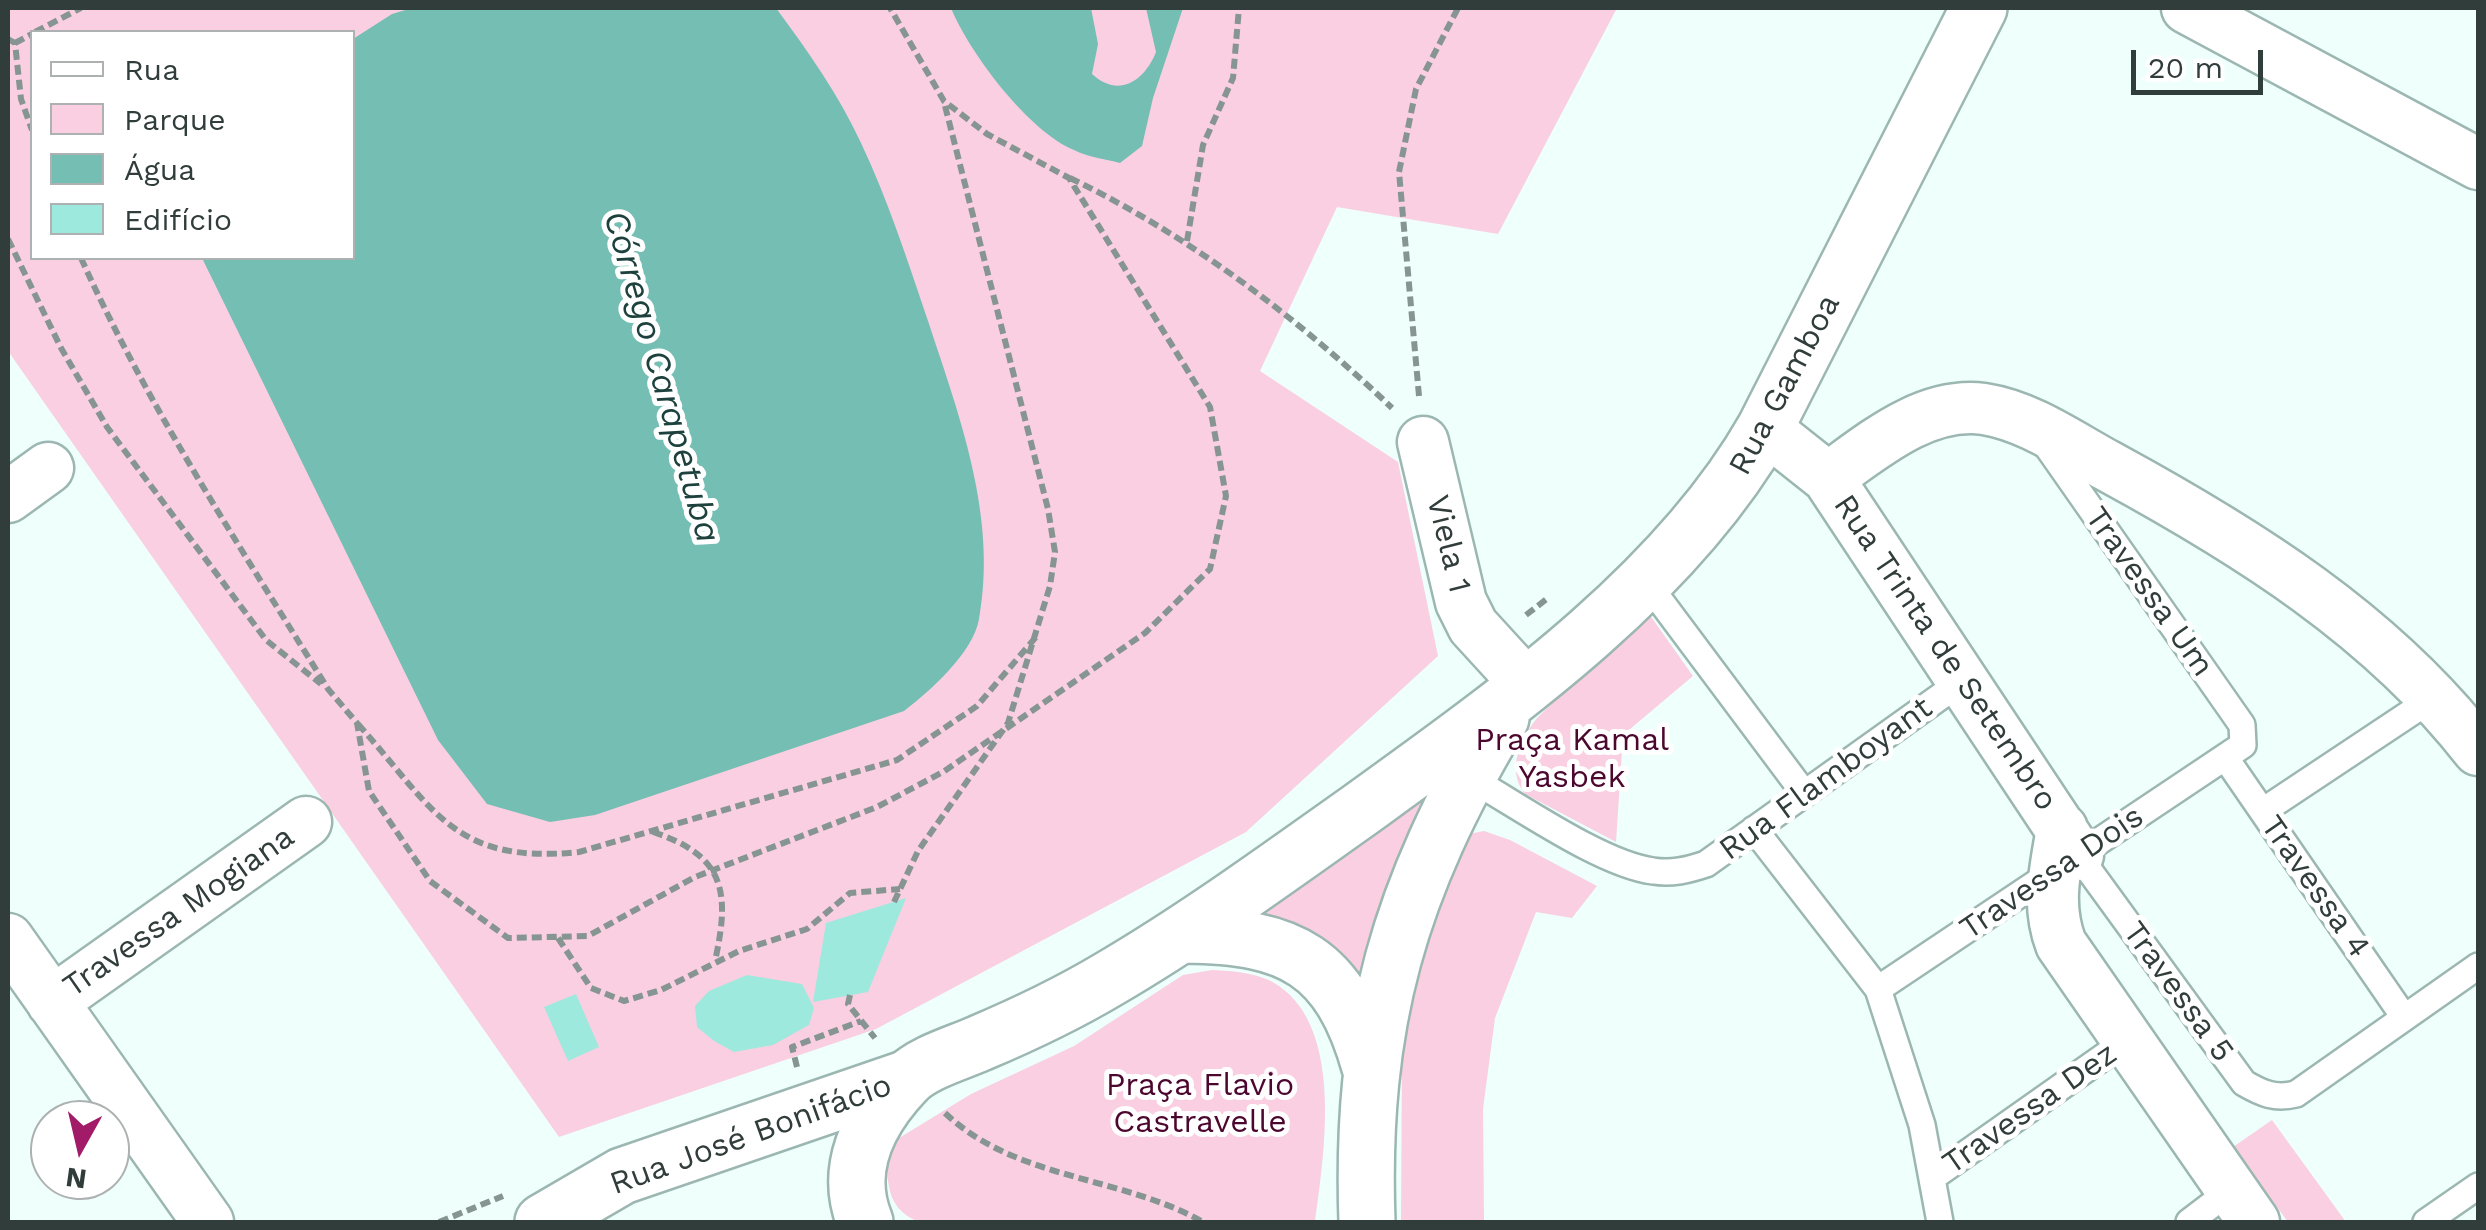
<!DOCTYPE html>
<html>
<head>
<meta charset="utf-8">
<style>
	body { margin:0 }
	#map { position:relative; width:2486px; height:1230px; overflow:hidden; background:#eefffc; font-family:"Work Sans",sans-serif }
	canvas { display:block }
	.frame { position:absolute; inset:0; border:10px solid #313d3b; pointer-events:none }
	.legend { position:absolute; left:30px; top:30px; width:325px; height:230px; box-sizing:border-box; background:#fff; border:2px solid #adb1b1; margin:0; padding:12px 18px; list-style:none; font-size:30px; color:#313d3b }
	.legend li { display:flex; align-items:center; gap:20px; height:50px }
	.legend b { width:50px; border:2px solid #adb1b1 }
	.north { position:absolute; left:30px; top:1100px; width:100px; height:100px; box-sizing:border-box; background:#fff; border:2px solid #adb1b1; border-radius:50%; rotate:188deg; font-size:28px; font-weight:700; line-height:40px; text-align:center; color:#313d3b }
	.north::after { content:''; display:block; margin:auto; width:35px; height:45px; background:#a11b69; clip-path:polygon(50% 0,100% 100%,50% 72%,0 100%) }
	.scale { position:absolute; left:2131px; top:50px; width:132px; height:45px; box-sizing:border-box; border:5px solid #313d3b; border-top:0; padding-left:12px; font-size:30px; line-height:35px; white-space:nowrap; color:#313d3b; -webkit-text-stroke:8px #fff; paint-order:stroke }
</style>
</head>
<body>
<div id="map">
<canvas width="2486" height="1230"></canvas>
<div class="frame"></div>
<ul class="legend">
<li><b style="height:12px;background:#fff"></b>Rua</li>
<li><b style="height:28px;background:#facfe1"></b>Parque</li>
<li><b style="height:28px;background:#74beb3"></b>Água</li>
<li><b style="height:28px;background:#9ee9dd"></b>Edifício</li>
</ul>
<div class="north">N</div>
<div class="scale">20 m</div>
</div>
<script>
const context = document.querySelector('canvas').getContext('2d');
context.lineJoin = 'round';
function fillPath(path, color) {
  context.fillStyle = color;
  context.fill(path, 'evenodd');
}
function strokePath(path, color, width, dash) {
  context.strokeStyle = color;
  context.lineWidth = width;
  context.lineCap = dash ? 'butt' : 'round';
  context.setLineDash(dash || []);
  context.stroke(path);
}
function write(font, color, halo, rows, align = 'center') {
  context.font = font + ' "Work Sans",sans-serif';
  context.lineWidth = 10;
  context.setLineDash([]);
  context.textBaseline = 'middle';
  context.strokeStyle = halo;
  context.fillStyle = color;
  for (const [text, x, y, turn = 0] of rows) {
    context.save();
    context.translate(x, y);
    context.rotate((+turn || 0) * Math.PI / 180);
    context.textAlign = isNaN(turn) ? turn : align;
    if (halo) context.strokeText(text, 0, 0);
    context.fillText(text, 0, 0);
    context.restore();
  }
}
fillPath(new Path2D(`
	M8,8H1617L1498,234L1337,207L1260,371L1398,462L1438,656L1246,832L876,1029L559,1137L8,351ZM32,32H352V258H32Z
	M1647,611L1693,676L1623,735L1616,842L1525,794C1506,770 1520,740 1537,718Z
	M1441,771L1357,1000L1245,924Z
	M1484,831L1510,840L1597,886L1572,918L1536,912L1495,1018L1483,1109L1484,1222H1401L1402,1053L1413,960L1468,834Z
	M1212,970C1234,971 1261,973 1279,986C1344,1031 1324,1155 1315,1222H920C884,1209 888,1180 886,1146L971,1094L1074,1046L1183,975Z
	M2272,1120L2346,1222H2288L2233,1147Z`), '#facfe1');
fillPath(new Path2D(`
	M412,8H776C807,50 839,95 861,143C888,200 908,262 928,321C959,415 998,517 979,619C973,653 930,691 904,711L595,815L550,822L487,804L438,740L202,258H352L353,39L392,14Z
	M951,8H1091L1098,44L1092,74C1118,98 1144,82 1156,52L1146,8H1183L1153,98L1142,146L1120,163C1105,159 1088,157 1074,150C1028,131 969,52 951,8Z`), '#74beb3');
fillPath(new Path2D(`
	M906,898L868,992L813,1002L826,923Z
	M747,975L802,984L814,1008L809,1025L773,1045L734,1052L714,1041L697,1027L695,1006L709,991Z
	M576,994L599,1047L568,1061L544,1007Z`), '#9ee9dd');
const service = new Path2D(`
	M1644,579L1804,793
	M2225,757L2404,1017
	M1466,776C1515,803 1600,864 1653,871C1672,874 1688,870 1706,864L1965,679
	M2263,811L2436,696
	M1754,829L1878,989L1922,1125L1940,1222
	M2078,855L2244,1083C2263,1094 2275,1099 2296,1094L2478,966
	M1878,989L2243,745L2242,725L2044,442
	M1933,1177L2126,1041
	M2189,1222L2231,1190
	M2426,1222L2478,1186`);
const minor = new Path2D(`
	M2187,8L2478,164
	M1765,428L1828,478C1873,446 1925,401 1984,409C2029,416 2069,445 2108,466C2246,541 2381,625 2478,750
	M1423,442L1461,602L1473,626L1527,685
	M1828,478L2078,855
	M8,497L48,468
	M2062,829C2055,870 2046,905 2061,944L2254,1222
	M8,939L208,1222
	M52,1002L306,822`);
const tertiary = new Path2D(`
	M543,1222L622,1176L908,1078`);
const secondary = new Path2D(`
	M1185,935C1291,936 1340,961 1370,1067
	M865,1222C843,1169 868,1120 906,1080C924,1062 958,1053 980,1043C1025,1024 1067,1004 1109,979C1196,928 1278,868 1360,810C1504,706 1676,585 1765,428L1979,8
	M1367,1222C1360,1022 1399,890 1501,718`);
strokePath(service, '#9cb7b2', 30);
strokePath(minor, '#9cb7b2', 55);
strokePath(tertiary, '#9cb7b2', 60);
strokePath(secondary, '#9cb7b2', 60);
strokePath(new Path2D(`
	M35,32L81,8
	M8,39L15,43L21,99L32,130
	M15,43L32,34
	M1070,178C1188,235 1297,317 1392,408
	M8,239L61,348L107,427L266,640L321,684
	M1187,241L1203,145L1233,78L1239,8
	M81,258C149,409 241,548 328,689L357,723L369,791L430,881L508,938L588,936L695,877L877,807L943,772L1145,633L1210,569L1226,496L1210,407L1069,178L987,134L944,101L890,8
	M1419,396L1399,172L1416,89L1458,8
	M1526,615L1548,598
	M358,724C434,809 453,865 579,852L897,760L977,706L1036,637
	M653,832C726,856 730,893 715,961
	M894,902L918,851L1008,723L1050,586L1055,552L1048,509L944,102
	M558,938L591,988L624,1001L661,990L739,951L807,929L850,893L900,889
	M850,995L848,1004L875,1038
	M797,1067L792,1047L861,1021
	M945,1113C1015,1180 1122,1176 1203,1222
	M439,1222L503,1196`), '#869592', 6, [10, 5]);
strokePath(service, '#fff', 25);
strokePath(minor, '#fff', 50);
strokePath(tertiary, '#fff', 55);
strokePath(secondary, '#fff', 55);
write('32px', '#313d3b', '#fff', [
	["Rua Gamboa",1785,385,-62],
	["Viela 1",1448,544,76],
	["Travessa Um",2149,592,55],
	["Rua Trinta de Setembro",1945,653,56],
	["Rua Flamboyant",1826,779,-36],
	["Travessa Dois",2052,873,-34],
	["Travessa 4",2315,887,55],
	["Travessa Mogiana",179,912,-35],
	["Travessa 5",2178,992,54],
	["Travessa Dez",2030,1109,-35],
	["Rua José Bonifácio",751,1135,-20]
]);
write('32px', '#4c072f', '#fff', [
	["Praça Kamal",1572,741],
	["Yasbek",1572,778],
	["Praça Flavio",1200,1086],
	["Castravelle",1200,1123]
]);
write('italic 35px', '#1d413c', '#fff', [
	["Córrego Carapetuba",661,377,74]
]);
</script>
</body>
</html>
